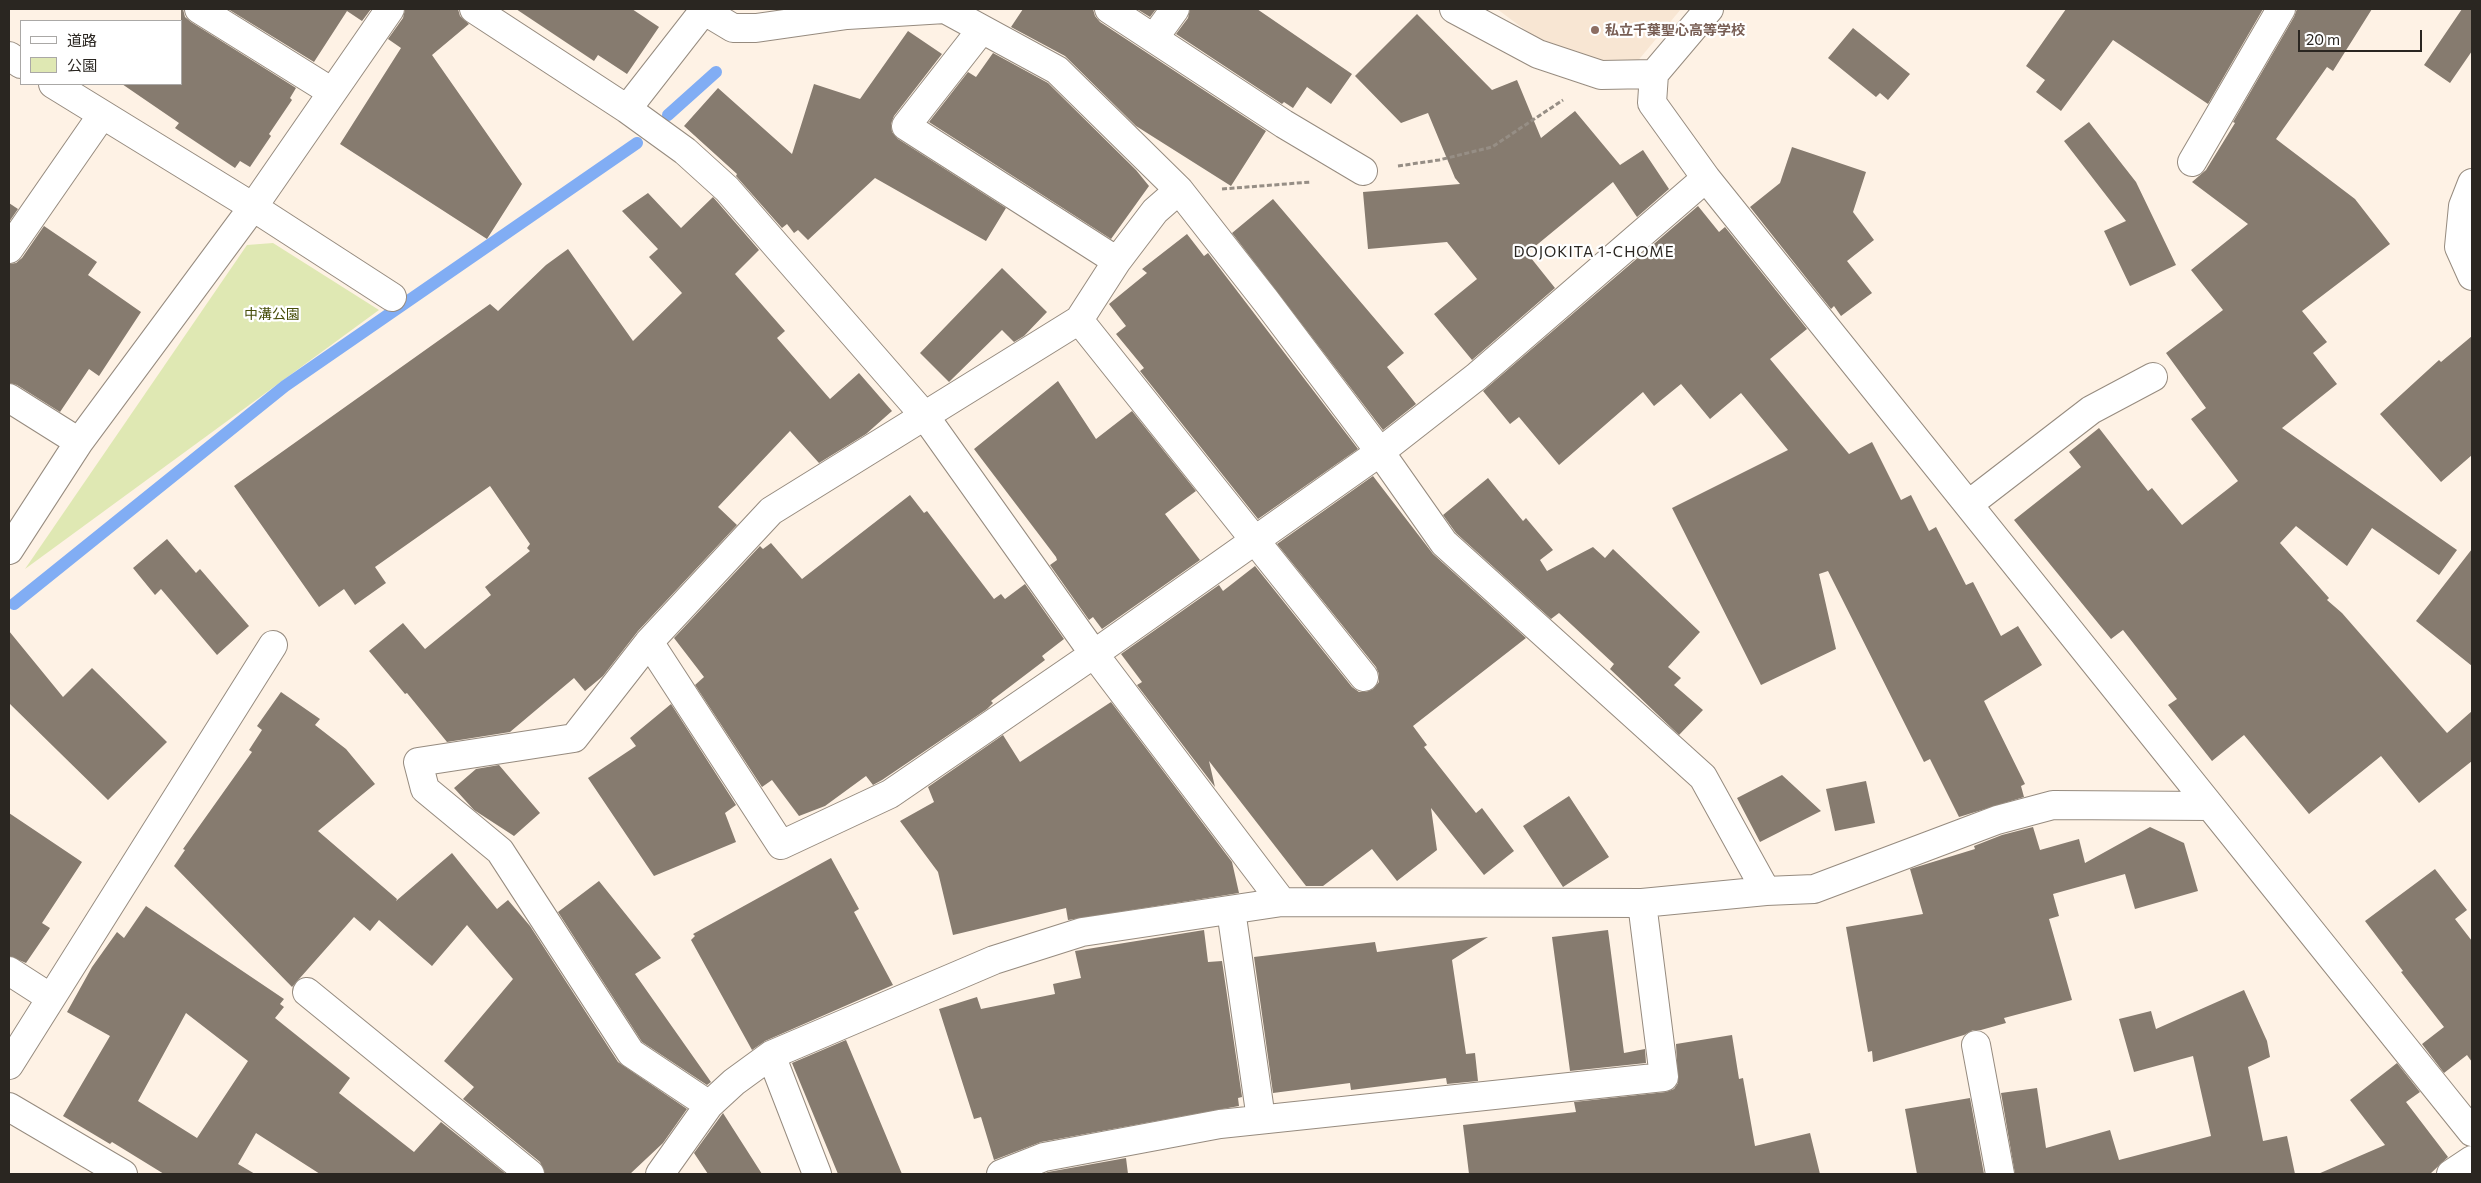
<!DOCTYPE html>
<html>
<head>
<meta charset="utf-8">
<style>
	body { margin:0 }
	#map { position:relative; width:2481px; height:1183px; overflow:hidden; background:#fef2e5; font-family:Commissioner,"Noto Sans JP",sans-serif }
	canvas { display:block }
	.frame { position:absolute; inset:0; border:10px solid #2a2621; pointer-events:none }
	.legend { position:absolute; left:20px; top:20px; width:162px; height:65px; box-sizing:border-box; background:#fff; border:1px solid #aaa8a6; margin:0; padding:6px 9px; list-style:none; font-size:15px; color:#2a2621 }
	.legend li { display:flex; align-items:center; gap:10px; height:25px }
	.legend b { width:25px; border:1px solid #aaa8a6 }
	.scale { position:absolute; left:2298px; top:30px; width:124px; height:22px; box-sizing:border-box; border:2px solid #2a2621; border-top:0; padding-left:6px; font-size:15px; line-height:18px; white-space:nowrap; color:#2a2621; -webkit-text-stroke:4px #fff; paint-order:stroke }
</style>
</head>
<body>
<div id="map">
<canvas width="2481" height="1183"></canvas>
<div class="frame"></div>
<ul class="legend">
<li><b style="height:6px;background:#fff"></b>道路</li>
<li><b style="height:14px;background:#dfe8b3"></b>公園</li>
</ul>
<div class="scale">20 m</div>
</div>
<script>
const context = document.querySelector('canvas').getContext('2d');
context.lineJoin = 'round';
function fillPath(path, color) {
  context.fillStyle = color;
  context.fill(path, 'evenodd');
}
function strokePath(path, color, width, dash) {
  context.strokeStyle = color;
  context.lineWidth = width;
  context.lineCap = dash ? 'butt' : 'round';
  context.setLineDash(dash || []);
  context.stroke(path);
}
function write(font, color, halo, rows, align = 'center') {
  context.font = font + ' Commissioner,"Noto Sans JP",sans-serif';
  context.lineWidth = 4.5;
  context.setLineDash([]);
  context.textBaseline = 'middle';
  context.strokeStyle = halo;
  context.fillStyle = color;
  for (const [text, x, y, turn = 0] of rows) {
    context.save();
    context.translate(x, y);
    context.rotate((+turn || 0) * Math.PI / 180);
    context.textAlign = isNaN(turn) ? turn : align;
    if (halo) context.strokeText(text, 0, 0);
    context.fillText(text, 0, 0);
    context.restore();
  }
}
fillPath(new Path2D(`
	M1497,9H1681L1631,69L1555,52Z`), '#f8e6d3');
fillPath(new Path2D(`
	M273,243L379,310L25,569L247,245Z`), '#dfe8b3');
strokePath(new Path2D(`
	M668,115L716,72
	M14,604L285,386L637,143`), '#81adf4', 12);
fillPath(new Path2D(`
	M181,9H183L185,17L191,22L296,88L290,98L292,100L269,134L271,136L250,167L240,161L235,168L175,128L179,123L122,84H181Z
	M228,9H371L362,21L347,11L314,62Z
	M405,9H458L460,16L469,24L432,55L522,184L487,239L340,144L401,48L388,39L403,18Z
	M516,9H632L659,27L627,74L598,55L594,61Z
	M1023,9H1093L1095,16L1100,22L1266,131L1231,186L1136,126L1065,56L1011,27Z
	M1137,9H1156L1150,17Z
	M1190,9H1257L1352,74L1331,104L1307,87L1293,108L1284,102L1282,104L1176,34L1188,18Z
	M2066,9H2263L2208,104L2113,40L2061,111L2036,92L2045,80L2026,66Z
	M2297,9H2372L2333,71L2327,67L2276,139L2355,199L2390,244L2302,311L2327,342L2313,353L2337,384L2282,428L2457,550L2439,575L2372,528L2347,566L2296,526L2280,543L2329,598L2327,600L2342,613L2447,733L2472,711V761L2419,803L2381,756L2309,814L2244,735L2212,761L2168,705L2177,699L2123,630L2111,639L2014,520L2081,467L2069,452L2099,428L2148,491L2152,488L2182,525L2238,481L2191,419L2206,408L2166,353L2223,310L2191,270L2248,224L2192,182L2206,170L2235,123L2233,122L2294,17Z
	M2462,9H2472V51L2450,83L2424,65Z
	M1417,14L1492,90L1517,80L1541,138L1575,111L1620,165L1643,150L1669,189L1637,217L1613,182L1527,253L1555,288L1472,360L1434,314L1477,279L1447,242L1368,249L1363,192L1460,184L1455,178L1428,113L1401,123L1355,76Z
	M1853,28L1910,74L1888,100L1880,93L1876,97L1828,58Z
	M908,31L942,54L894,116L891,124L892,132L898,139L1006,208L986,241L875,178L808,240L798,230L794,233L787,224L782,228L736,176L737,174L684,126L718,88L792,154L814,84L860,99Z
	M993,53L1048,83L1136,170L1149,186L1111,239L929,122L968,72L976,77Z
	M2089,122L2136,182L2176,265L2130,286L2104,231L2126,221L2064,141Z
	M1792,147L1866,172L1853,212L1874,240L1847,261L1872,293L1841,316L1834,306L1831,309L1750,207L1780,183Z
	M648,193L681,228L713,197L759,250L735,274L785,331L777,338L830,399L859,373L892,411L866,434L819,463L790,431L718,507L737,525L638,631L603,676L585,691L574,678L510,732L447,742L407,693L405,694L369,651L403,623L425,649L491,595L485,587L530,551L527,548L530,544L490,486L375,567L386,583L355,605L344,589L319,607L234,486L490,304L498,311L546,265L568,249L633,341L682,293L649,257L658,249L622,211Z
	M1273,199L1404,353L1387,367L1416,404L1383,430L1232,233Z
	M9,203L18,209L9,222Z
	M1698,206L1719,232L1725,227L1807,329L1770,359L1849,454L1872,442L1901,500L1911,495L1929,531L1936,527L1966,585L1973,582L2001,636L2018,626L2042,665L1984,701L2025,784L2021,786L2024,797L1959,817L1930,759L1924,762L1828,571L1819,574L1836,649L1761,685L1672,508L1788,450L1741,393L1710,419L1681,384L1654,406L1643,392L1559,465L1519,417L1510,424L1483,391Z
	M44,226L97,262L88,275L141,312L99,376L89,369L60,412L17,385L9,383V264L16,263L22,258Z
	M1187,234L1204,256L1208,253L1358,449L1258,519L1140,371L1144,368L1116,334L1126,326L1109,304L1147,273L1142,269Z
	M1002,268L1047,312L1024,336L1014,342L1002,330L949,382L920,353Z
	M2472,336V455L2441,482L2380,414L2439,360L2441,362Z
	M1058,381L1096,439L1132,411L1196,491L1165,514L1200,560L1102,629L1093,617L1089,620L1050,565L1057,560L1056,557L974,449Z
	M1373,476L1433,554L1526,638L1413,726L1427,745L1424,747L1476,813L1482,808L1514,851L1484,875L1431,808L1437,850L1397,881L1372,849L1323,886H1306L1209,761L1215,787L1137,685L1142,682L1121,654L1219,585L1223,591L1255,566L1352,687L1359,692H1366L1373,689L1379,682V674L1376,667L1277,544Z
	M1488,478L1523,521L1526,518L1553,550L1540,560L1547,571L1593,547L1605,558L1613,549L1700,632L1668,667L1681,678L1674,685L1703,710L1679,735L1610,669L1614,664L1559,613L1551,619L1456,533L1443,515Z
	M910,495L924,513L927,511L994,599L1001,594L1005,599L1025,584L1064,639L1042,656L1045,660L991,701L993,703L987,709L882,780L873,785L866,776L825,806L799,816L772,780L762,787L695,685L704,677L674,638L760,546L763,549L771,543L802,579Z
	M167,539L196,573L200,569L249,626L217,655L161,589L155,595L133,568Z
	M2472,549V666L2416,621Z
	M9,631L63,697L92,668L167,742L108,800L9,703Z
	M281,692L320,719L315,725L346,749L375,784L318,831L397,899L396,901L452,853L497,909L508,900L530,926L618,1062L687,1109L663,1143L630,1174H545L540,1162L463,1099L474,1087L444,1061L513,979L467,925L432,966L379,920L370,931L354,917L292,987L174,866L185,850L183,849L252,752L249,750L262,730L257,726Z
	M1111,702L1232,862L1239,893L1068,920L1066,908L953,935L938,872L900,821L934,802L928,787L1003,735L1020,762Z
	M671,704L736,805L725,813L736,842L654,876L588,778L636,746L630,738Z
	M499,765L540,813L514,836L474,810L454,788L476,769Z
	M1782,775L1821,811L1760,842L1737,798Z
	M1866,781L1875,823L1835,831L1826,789Z
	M1569,796L1609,857L1563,887L1523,826Z
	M9,813L82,862L42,923L50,928L26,963L9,956Z
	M2033,827L2040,850L2079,839L2085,863L2150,827L2184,843L2198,891L2135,909L2125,874L2053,894L2059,916L2049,919L2072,1000L2004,1018L2006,1023L1981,1030H1973L1964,1035L1873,1062L1872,1051L1868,1052L1846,927L1923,914L1910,869L1975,849L1974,846L2002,835Z
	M831,858L859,909L854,912L893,985L765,1041L752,1050L691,940L695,936L693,934Z
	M2435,869L2467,910L2455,919L2472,941V1062L2467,1055L2444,1073L2422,1044L2444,1027L2401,972L2403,971L2365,921Z
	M599,881L661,958L635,974L711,1082L707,1085L642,1042L558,912Z
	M146,906L284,999L280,1004L284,1007L275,1018L350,1078L339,1093L414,1152L441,1122L506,1174H320L256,1133L238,1164L255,1174H164L112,1142L110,1144L63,1116L110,1036L67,1012L92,967L117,932L124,938ZM186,1013L248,1061L197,1138L138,1101Z
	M1204,930L1208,962L1222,961L1242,1097L1238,1098L1239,1106L1041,1142L994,1160L981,1117L974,1119L939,1009L977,997L981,1009L1055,994L1053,984L1081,978L1075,951Z
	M1608,930L1624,1053L1645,1049L1646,1063L1570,1071L1552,937Z
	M1488,937L1452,960L1466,1054L1475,1053L1478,1081L1447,1084L1446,1078L1351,1090L1350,1083L1273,1093L1254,957L1375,942L1377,952Z
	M2244,990L2267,1041L2270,1057L2248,1067L2263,1141L2287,1136L2295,1174H2015L2001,1093L2037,1088L2046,1148L2110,1130L2119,1160L2211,1136L2193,1056L2134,1072L2119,1019L2151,1011L2156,1029Z
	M1732,1035L1739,1079L1743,1078L1755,1146L1810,1133L1820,1174H1469L1463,1125L1576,1112L1574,1102L1666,1092L1674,1089L1678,1083L1676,1044Z
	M846,1040L902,1174H838L792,1063Z
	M2397,1063L2420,1092L2406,1102L2448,1157L2430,1174H2318L2385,1145L2350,1100Z
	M1970,1098L1984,1174H1917L1905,1109Z
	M723,1113L762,1174H708L694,1153Z
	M1126,1158L1128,1174H1043L1048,1172Z`), '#867b6f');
const minor = new Path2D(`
	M199,9L332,92
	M474,9L627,109L685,151L727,189L924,415L1094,654L1282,902
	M1109,9L1284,124L1363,171
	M1454,9L1538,54L1601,75L1654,74
	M703,10L733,28H756L847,15L945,9L1057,70L1179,190L1266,301L1380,452L1444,543L1703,777L1766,891
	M982,29L906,126L1117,261
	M1154,38L1175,9
	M9,56L21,64
	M53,84L253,207L392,297
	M627,109L705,9
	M2192,162L2281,9
	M1706,178L2472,1132
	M2472,183L2463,206L2459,247L2472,276
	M9,249L102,115
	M1079,320L1364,677
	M9,398L79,442
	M1969,504L2091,410L2153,377
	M9,550L79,442L253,207L390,9
	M649,642L781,845L890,794L1094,654L1380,452L1476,377L1706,178L1652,103L1654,74L1709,9
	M1231,910L1261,1119
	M9,971L51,998
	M307,992L530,1174
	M1976,1045L2000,1174
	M771,1055L817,1174
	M9,1065L273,645
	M709,1105L631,1053L500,851L425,789L418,762L574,738L649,642L771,511L1079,320L1117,261L1155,211L1179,190
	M9,1107L123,1174
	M660,1174L709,1105L734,1082L771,1055L994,960L1082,932L1282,902L1642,903L1766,891L1814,889L1997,820L2053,805L2210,806
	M1001,1174L1044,1157L1220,1124L1664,1077L1642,903
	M2451,1174L2472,1160`);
strokePath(minor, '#968b7f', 30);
strokePath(new Path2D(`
	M1398,166L1439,160L1492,147L1563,100
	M1222,189L1311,182`), '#968e85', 3, [5, 2.5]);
strokePath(minor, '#fff', 28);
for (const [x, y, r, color] of [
	[1595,30,5,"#8d6e63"]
]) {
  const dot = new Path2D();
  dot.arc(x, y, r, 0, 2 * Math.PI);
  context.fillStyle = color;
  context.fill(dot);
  strokePath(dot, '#fff', 2);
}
write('bold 14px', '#785e54', '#fff', [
	["私立千葉聖心高等学校",1605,30]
], 'left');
write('14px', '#474e0a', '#fff', [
	["中溝公園",272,314]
]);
context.letterSpacing = '1px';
write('15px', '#2a2621', '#fff', [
	["DOJOKITA 1-CHOME",1594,252]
]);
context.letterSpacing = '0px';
</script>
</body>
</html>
